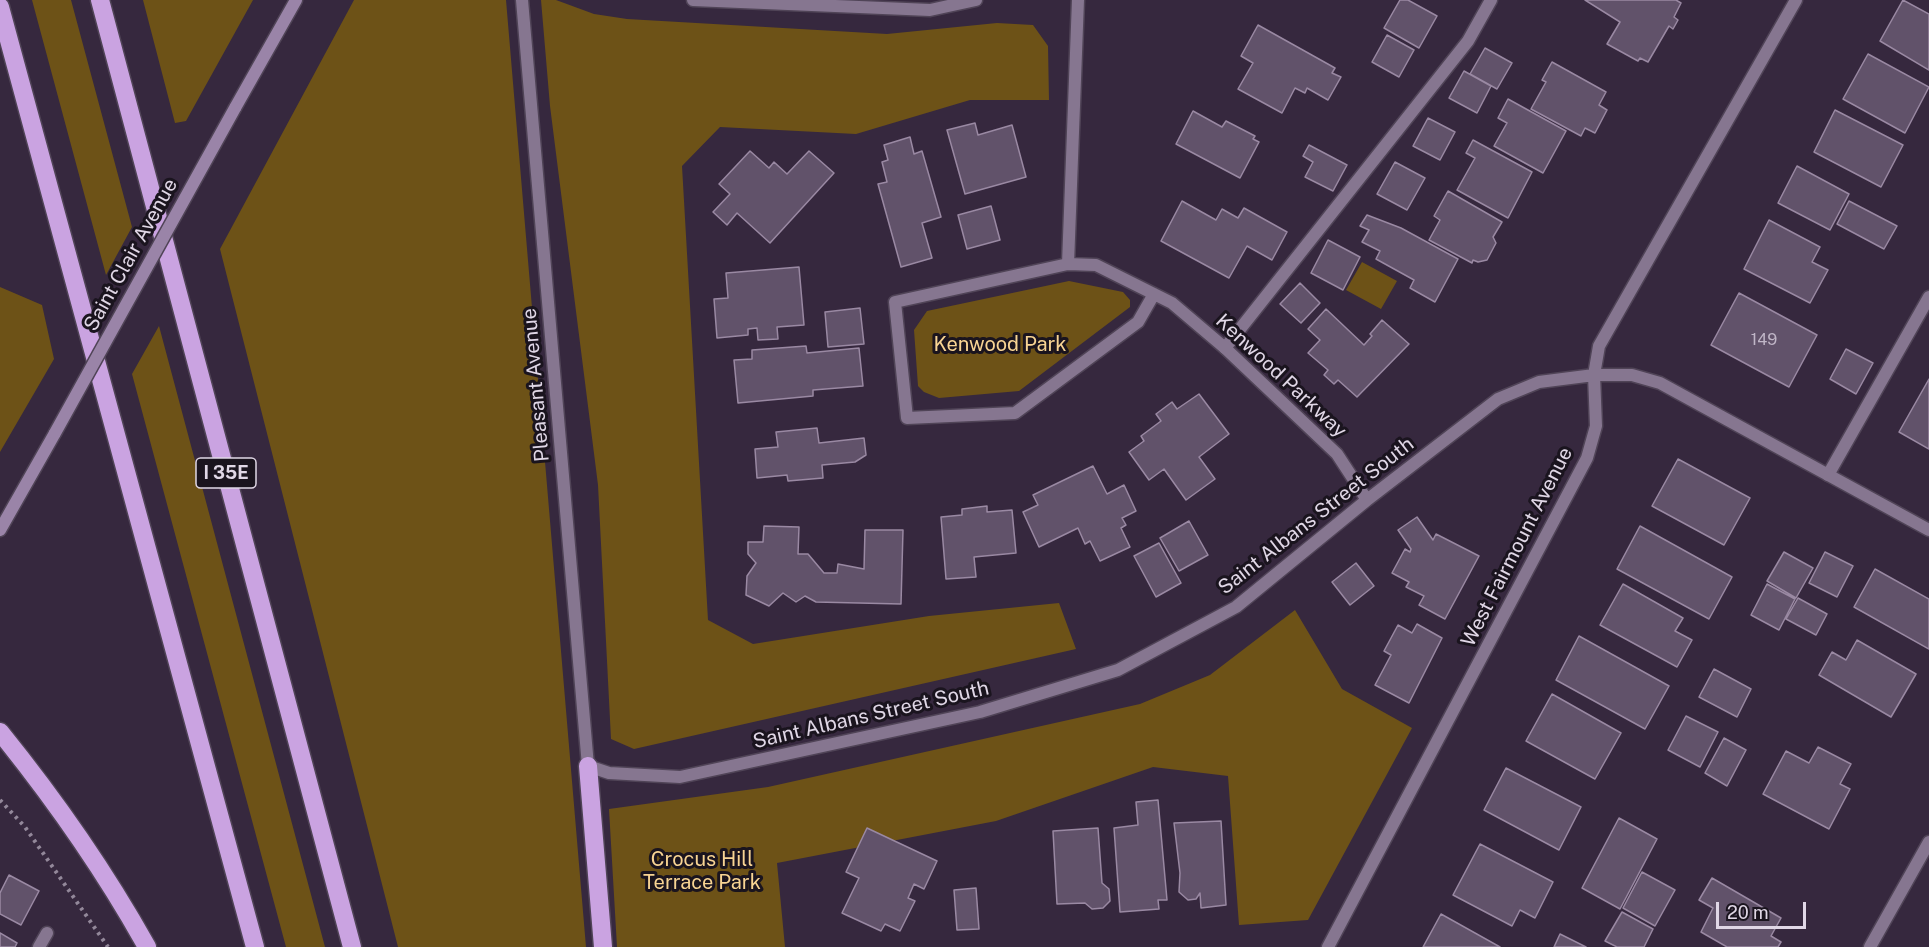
<!DOCTYPE html>
<html>
<head>
<meta charset="utf-8">
<style>
	body { margin:0 }
	#map { position:relative; width:1929px; height:947px; overflow:hidden; background:#36283e; font-family:"Public Sans",sans-serif }
	canvas { display:block }
	.scale { position:absolute; left:1716px; top:902px; width:90px; height:27px; box-sizing:border-box; border:3px solid #e0d7e6; border-top:0; padding-left:8px; font-size:18px; line-height:21px; white-space:nowrap; color:#e0d7e6; -webkit-text-stroke:4px #1a141e; paint-order:stroke }
</style>
</head>
<body>
<div id="map">
<canvas width="1929" height="947"></canvas>
<div class="scale">20 m</div>
</div>
<script>
const context = document.querySelector('canvas').getContext('2d');
context.lineJoin = 'round';
function fillPath(path, color) {
  context.fillStyle = color;
  context.fill(path, 'evenodd');
}
function strokePath(path, color, width, dash) {
  context.strokeStyle = color;
  context.lineWidth = width;
  context.lineCap = dash ? 'butt' : 'round';
  context.setLineDash(dash || []);
  context.stroke(path);
}
function write(font, color, halo, rows, align = 'center') {
  context.font = font + ' "Public Sans",sans-serif';
  context.lineWidth = 6;
  context.setLineDash([]);
  context.textBaseline = 'middle';
  context.strokeStyle = halo;
  context.fillStyle = color;
  for (const [text, x, y, turn = 0] of rows) {
    context.save();
    context.translate(x, y);
    context.rotate((+turn || 0) * Math.PI / 180);
    context.textAlign = isNaN(turn) ? turn : align;
    if (halo) context.strokeText(text, 0, 0);
    context.fillText(text, 0, 0);
    context.restore();
  }
}
fillPath(new Path2D(`
	M32,0H71L132,227L106,275Z
	M143,0H253L186,121L175,123Z
	M354,0H506L586,947H398L220,249Z
	M541,0H556L594,14L627,19L887,34L997,23L1033,25L1048,46L1049,100H970L856,134L720,127L682,166L708,620L753,644L929,616L1059,603L1076,649L634,749L611,739L598,485L550,106Z
	M1362,262L1397,281L1381,309L1346,290Z
	M1069,281L1123,292L1130,300V307L1019,391L939,398L924,392L918,386L914,330L927,311Z
	M0,287L42,305L54,359L0,452Z
	M159,326L325,947H286L132,374Z
	M1295,610L1342,689L1412,728L1308,920L1239,925L1228,776L1153,767L996,821L777,863L785,947H617L609,809L768,787L1140,704L1210,675Z`), '#6d5217');
const building = new Path2D(`
	M1400,0H1408L1437,16L1419,48L1384,28Z
	M1585,0H1676L1681,3L1674,17L1678,20L1673,29L1669,26L1648,62L1640,58L1638,61L1607,44L1620,22Z
	M1903,0L1929,14V70L1880,41Z
	M1258,25L1335,68L1332,73L1341,77L1328,100L1307,88L1305,93L1295,88L1282,113L1238,89L1253,63L1241,56Z
	M1387,35L1414,50L1399,77L1372,62Z
	M1485,48L1512,63L1497,89L1470,74Z
	M1868,54L1929,87L1905,133L1843,99Z
	M1552,62L1606,92L1599,105L1607,110L1595,133L1585,128L1581,136L1531,109L1546,82L1542,80Z
	M1464,71L1491,86L1477,113L1449,98Z
	M1508,99L1566,131L1543,173L1494,146L1507,123L1498,118Z
	M1835,110L1903,145L1881,187L1814,152Z
	M1193,111L1222,127L1226,121L1255,136L1253,139L1259,142L1240,178L1176,144Z
	M1428,118L1455,132L1440,160L1413,146Z
	M975,123L978,135L1012,125L1026,177L965,194L947,130Z
	M910,137L914,154L922,151L941,217L922,223L932,258L901,267L878,184L887,182L882,162L888,160L884,145Z
	M1473,140L1532,172L1508,218L1457,190L1475,158L1466,153Z
	M1309,145L1347,165L1333,191L1305,177L1313,162L1303,156Z
	M750,151L769,168L774,162L787,174L809,151L834,173L770,243L737,213L727,225L713,212L730,194L719,184Z
	M1395,162L1425,178L1407,210L1377,194Z
	M1797,166L1849,194L1830,230L1778,203Z
	M1448,191L1502,222L1493,237L1496,243L1487,260L1478,262L1473,260L1472,263L1429,240L1440,220L1434,216Z
	M1182,201L1216,220L1222,209L1238,218L1244,208L1287,232L1272,260L1247,246L1229,278L1161,241Z
	M1849,201L1897,226L1884,249L1837,224Z
	M991,206L1000,240L967,249L958,215Z
	M1367,215L1401,228L1458,259L1435,302L1410,288L1414,280L1376,259L1380,251L1362,242L1369,230L1360,226Z
	M1769,220L1820,247L1812,262L1828,270L1810,303L1744,269Z
	M1328,240L1360,257L1343,290L1311,273Z
	M799,267L804,325L777,327L778,339L758,340L757,328L748,329V335L717,338L714,299L728,298L726,273Z
	M1300,283L1320,303L1301,323L1280,304Z
	M1739,293L1817,335L1789,387L1711,345Z
	M860,308L864,344L828,347L825,312Z
	M1326,309L1364,345L1372,336L1370,334L1382,320L1409,344L1357,397L1338,380L1334,384L1324,375L1328,370L1308,353L1320,340L1308,329Z
	M806,346L807,353L859,348L863,386L813,390V396L738,403L734,360L752,359V350Z
	M1846,349L1873,363L1856,394L1830,379Z
	M1929,379V449L1899,432Z
	M1199,394L1229,434L1199,457L1215,479L1186,500L1164,469L1149,480L1129,452L1144,441L1141,436L1161,421L1156,414L1172,402L1177,409Z
	M817,428L819,443L864,438L866,455L855,462L822,465L823,478L788,481L787,475L757,478L755,449L778,447L776,432Z
	M1678,459L1750,498L1724,545L1652,506Z
	M1093,466L1107,494L1124,485L1136,511L1122,518L1126,525L1121,528L1130,547L1100,561L1090,541L1085,544L1078,528L1039,547L1023,512L1038,505L1033,495Z
	M987,506V512L1012,510L1016,553L974,557L976,577L946,579L941,517L962,515V509Z
	M1417,517L1433,540L1436,534L1479,556L1445,619L1419,605L1424,596L1406,587L1409,582L1392,573L1405,549L1410,552L1411,549L1398,530Z
	M1189,521L1208,555L1179,571L1160,538Z
	M764,526L799,527L798,554H808L824,573H837L838,564L864,569L865,530H903L901,604L816,602L805,596L796,602L783,593L769,606L746,595L747,576L756,563L748,554V542H763Z
	M1640,526L1732,577L1709,619L1617,569Z
	M1159,543L1181,583L1156,597L1134,556Z
	M1784,552L1813,568L1796,598L1767,581Z
	M1825,552L1853,566L1837,597L1809,583Z
	M1356,563L1374,586L1350,605L1332,582Z
	M1875,569L1929,599V649L1854,607Z
	M1623,584L1683,618L1675,631L1692,640L1677,667L1600,625Z
	M1767,584L1795,599L1779,630L1751,615Z
	M1798,598L1827,614L1816,635L1786,619Z
	M1417,624L1442,638L1409,703L1375,685L1391,655L1384,651L1398,625L1412,633Z
	M1579,636L1669,686L1645,729L1556,680Z
	M1857,640L1916,674L1891,717L1819,675L1832,652L1846,660Z
	M1714,669L1751,689L1737,717L1699,697Z
	M1552,694L1621,733L1595,779L1526,741Z
	M1686,716L1718,732L1700,767L1668,750Z
	M1724,738L1746,750L1727,786L1705,773Z
	M1818,747L1851,764L1840,784L1850,789L1829,829L1763,794L1786,751L1809,763Z
	M1506,768L1581,807L1559,850L1484,810Z
	M1158,800L1167,900H1158L1159,909L1120,912L1114,828L1138,825L1136,802Z
	M1619,818L1657,839L1620,909L1582,888Z
	M1221,821L1226,905L1201,908L1200,893L1196,899L1188,900L1179,892L1180,873L1174,823Z
	M867,828L937,861L924,889L914,884L908,898L915,901L900,931L885,924L881,931L842,913L859,878L846,872Z
	M1098,828L1102,883L1109,889L1110,901L1103,908L1092,909L1085,903L1057,904L1053,831Z
	M1480,844L1553,882L1535,918L1520,910L1512,926L1453,895Z
	M1642,872L1675,890L1655,926L1623,908Z
	M9,875L39,891L21,925L0,914V893Z
	M1712,878L1781,918L1771,936L1781,942L1778,947H1727L1701,932L1713,908L1699,900Z
	M976,888L979,929L957,930L954,890Z
	M1622,912L1653,929L1644,947H1617L1605,941Z
	M1441,914L1500,947H1423Z
	M0,933L17,943L15,947H0Z
	M1560,934L1586,947H1554Z`);
fillPath(building, '#61526a');
strokePath(building, '#9a89a3', 1.5);
const lane = new Path2D(`
	M1225,348L1468,41L1491,0
	M1828,475L1929,297
	M39,947L47,933`);
const street = new Path2D(`
	M522,0L588,766L609,773L680,777L980,712L1118,670L1236,607L1367,500L1498,399L1539,382L1594,375H1632L1660,383L1929,530
	M693,0L930,10L976,0
	M1068,264L1078,0
	M1154,294L1138,322L1015,413L907,418L895,302L1068,264L1096,265L1172,303L1225,348L1337,454L1367,500
	M1328,947L1587,458L1596,426L1594,375L1599,346L1796,0
	M1870,947L1929,842`);
const secondary = new Path2D(`
	M235,108L296,0
	M0,530L55,433`);
const highway = new Path2D(`
	M100,0L352,947
	M0,7L255,947
	M0,732C55,800 104,870 147,947
	M588,766L603,947`);
strokePath(lane, '#504457', 15);
strokePath(street, '#504457', 15);
strokePath(secondary, '#504457', 15);
strokePath(highway, '#504457', 21);
strokePath(new Path2D(`
	M0,800L25,827L108,947`), '#93889a', 4, [3, 4.5]);
strokePath(lane, '#867690', 12);
strokePath(street, '#867690', 12);
strokePath(secondary, '#9a84a8', 12);
strokePath(highway, '#caa3e1', 18);
const secondaryBridge = new Path2D(`
	M55,433L235,108`);
strokePath(secondaryBridge, '#504457', 15, []);
strokePath(secondaryBridge, '#9a84a8', 12);
write('16px', '#c0b6c7', null, [
	["149",1764,340]
]);
for (const [x, y, w] of [
	[226,473,60]
]) {
  const box = new Path2D();
  box.roundRect(x - w / 2, y - 15, w, 30, 4.5);
  context.fillStyle = '#1a141e';
  context.fill(box);
  strokePath(box, '#e0d7e6', 1.5);
}
write('bold 18px', '#e0d7e6', null, [
	["I 35E",226,473]
]);
write('20px', '#e0d7e6', '#1a141e', [
	["Saint Clair Avenue",131,255,-61],
	["Kenwood Parkway",1281,376,43],
	["Pleasant Avenue",536,385,-95],
	["Saint Albans Street South",1316,516,-38],
	["West Fairmount Avenue",1517,547,-63],
	["Saint Albans Street South",871,715,-13]
]);
write('20px', '#f8d493', '#1a141e', [
	["Kenwood Park",1000,345],
	["Crocus Hill",702,860],
	["Terrace Park",702,883]
]);
</script>
</body>
</html>
